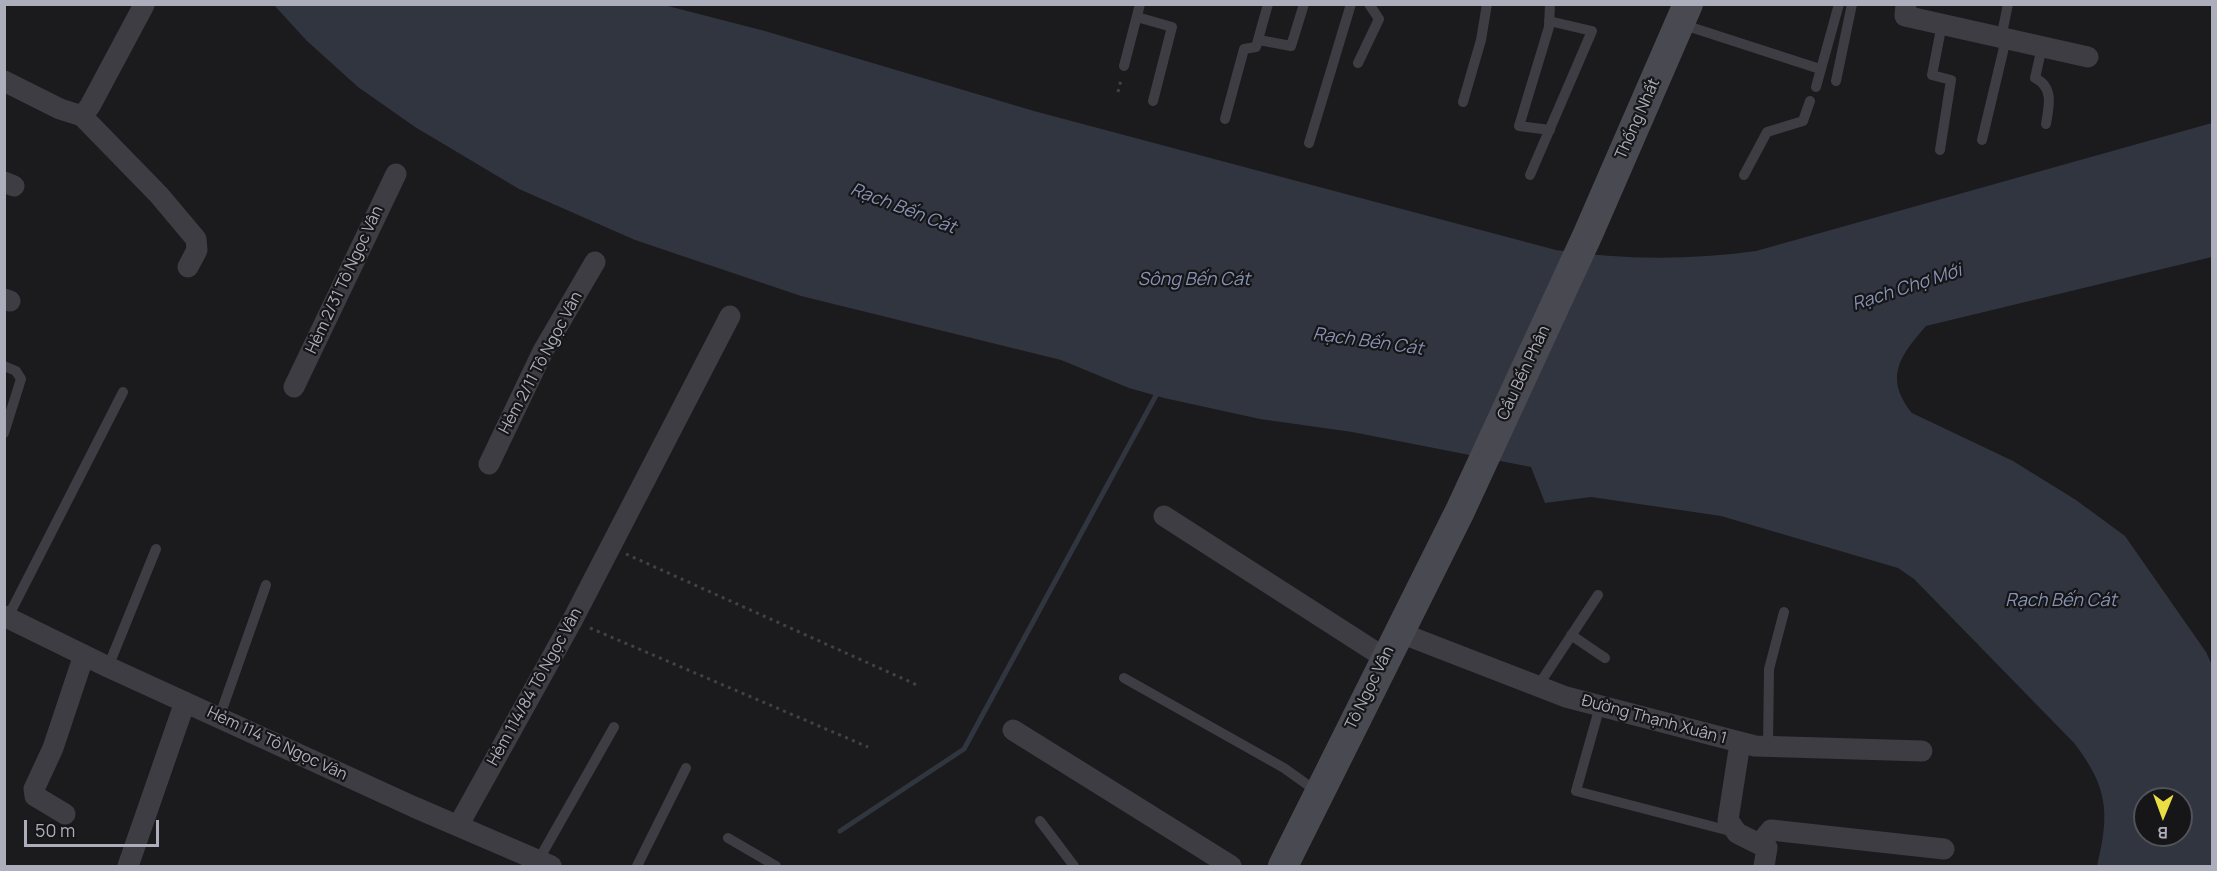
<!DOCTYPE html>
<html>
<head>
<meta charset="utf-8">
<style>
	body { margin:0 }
	#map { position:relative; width:2217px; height:871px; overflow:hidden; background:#1b1a1c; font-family:Manrope,sans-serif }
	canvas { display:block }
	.frame { position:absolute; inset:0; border:6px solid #adaebb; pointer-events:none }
	.north { position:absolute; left:2133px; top:787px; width:60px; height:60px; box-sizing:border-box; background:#161517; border:2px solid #525259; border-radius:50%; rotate:181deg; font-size:16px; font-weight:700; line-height:24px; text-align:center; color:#adaebb }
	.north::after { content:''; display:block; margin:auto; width:21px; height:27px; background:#eade44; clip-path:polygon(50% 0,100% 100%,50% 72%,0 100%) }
	.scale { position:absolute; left:24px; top:820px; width:135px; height:27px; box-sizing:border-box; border:3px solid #adaebb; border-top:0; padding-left:8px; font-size:18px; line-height:21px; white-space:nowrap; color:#adaebb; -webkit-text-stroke:4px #161517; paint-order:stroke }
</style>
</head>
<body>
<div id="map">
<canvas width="2217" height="871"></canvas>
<div class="frame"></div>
<div class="north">B</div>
<div class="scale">50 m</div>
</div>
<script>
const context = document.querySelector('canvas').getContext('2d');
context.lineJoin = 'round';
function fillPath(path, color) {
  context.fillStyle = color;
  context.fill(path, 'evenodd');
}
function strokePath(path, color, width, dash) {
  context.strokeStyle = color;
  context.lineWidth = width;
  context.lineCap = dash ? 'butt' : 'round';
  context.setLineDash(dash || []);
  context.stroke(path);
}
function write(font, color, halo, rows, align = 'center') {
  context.font = font + ' Manrope,sans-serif';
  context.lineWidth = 4.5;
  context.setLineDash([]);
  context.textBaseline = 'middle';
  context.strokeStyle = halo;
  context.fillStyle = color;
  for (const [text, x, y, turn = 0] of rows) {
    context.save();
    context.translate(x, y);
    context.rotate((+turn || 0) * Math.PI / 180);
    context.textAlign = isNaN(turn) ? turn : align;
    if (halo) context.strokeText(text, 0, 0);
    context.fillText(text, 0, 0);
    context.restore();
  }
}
fillPath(new Path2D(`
	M274,5H664L765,31L1034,111L1556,250C1625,260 1688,260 1756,251L2212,123V257L1926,326C1901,355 1883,377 1912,413L2013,461L2076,500L2125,536L2206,652L2212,665V866H2097C2110,813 2108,787 2074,743L1914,579L1898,568L1721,516L1591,497L1545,503L1531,467L1352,432L1260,419L1164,398L1129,388L1061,360L801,296L635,240L519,189L415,127L358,87L307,41ZM2145,799H2181V835H2145Z`), '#303540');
strokePath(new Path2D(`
	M840,831L964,749L1159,390`), '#303540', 5);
strokePath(new Path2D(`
	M1118,92L1121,80
	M626,554L917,685
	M590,628L868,747`), '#414148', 3, [3, 4.5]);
strokePath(new Path2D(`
	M1137,17L1172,27L1153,101
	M1681,24L1820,69
	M2001,38L2008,4
	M1259,40L1291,46L1304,4
	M2042,47L2035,78C2054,87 2049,106 2046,124
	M1358,63L1379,19L1369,4
	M1124,66L1140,4
	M1836,81L1852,4
	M1816,87L1839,4
	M1463,102L1481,40L1487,4
	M1225,119L1244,49L1256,47L1268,4
	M1550,130L1519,126L1549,27L1550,4
	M1982,140L2006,39
	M1309,143L1351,4
	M1940,150L1951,80L1932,75L1942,24
	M1530,175L1592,31L1549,21
	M1744,175L1767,132L1803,121L1810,101
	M4,366L16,371L21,379L4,433
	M8,617L123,392
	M1571,635L1605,658
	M108,667L156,549
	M1124,678L1284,768L1319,793
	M1538,686L1598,595
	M1600,706L1576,791L1734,832
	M219,718L266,585
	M1768,747L1769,669L1784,612
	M1040,821L1074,866
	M728,838L776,866
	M538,861L614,727
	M637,866L686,768`), '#3e3d43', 10);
strokePath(new Path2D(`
	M1906,4L1905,16L2088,57
	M4,81L60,109L82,116L90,106L144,5
	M82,116L159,195L196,239L197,250L188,267
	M4,182L14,186
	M4,299L10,301
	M294,387L396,174
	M489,464L543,351L595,262
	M1164,516L1385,658
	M4,616L108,667L414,807L551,866
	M1398,632L1566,697L1755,746L1922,751
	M1013,730L1231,866
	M1740,743L1728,820L1737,833L1767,848L1764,866
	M65,814L35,796L34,789L53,748L84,655
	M458,826L572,621L730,316
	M1760,843L1771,830L1944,849
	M128,866L185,702`), '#3e3d43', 21);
strokePath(new Path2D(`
	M1283,866L1460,511L1588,234L1688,4`), '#494951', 30);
write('16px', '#adaebb', '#161517', [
	["Thống Nhất",1638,119,-66],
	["Hẻm 2/31 Tô Ngọc Vân",345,280,-65],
	["Hẻm 2/11 Tô Ngọc Vân",541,363,-62],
	["Cầu Bến Phân",1524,373,-65],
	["Hẻm 114/84 Tô Ngọc Vân",535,687,-61],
	["Tô Ngọc Vân",1370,688,-64],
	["Đường Thạnh Xuân 1",1654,720,15],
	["Hẻm 114 Tô Ngọc Vân",277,744,25]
]);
write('italic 18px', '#8693b4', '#161517', [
	["Rạch Bến Cát",903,209,21],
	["Sông Bến Cát",1194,280],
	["Rạch Chợ Mới",1907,288,-18],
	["Rạch Bến Cát",1368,342,8],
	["Rạch Bến Cát",2061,601]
]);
</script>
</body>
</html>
